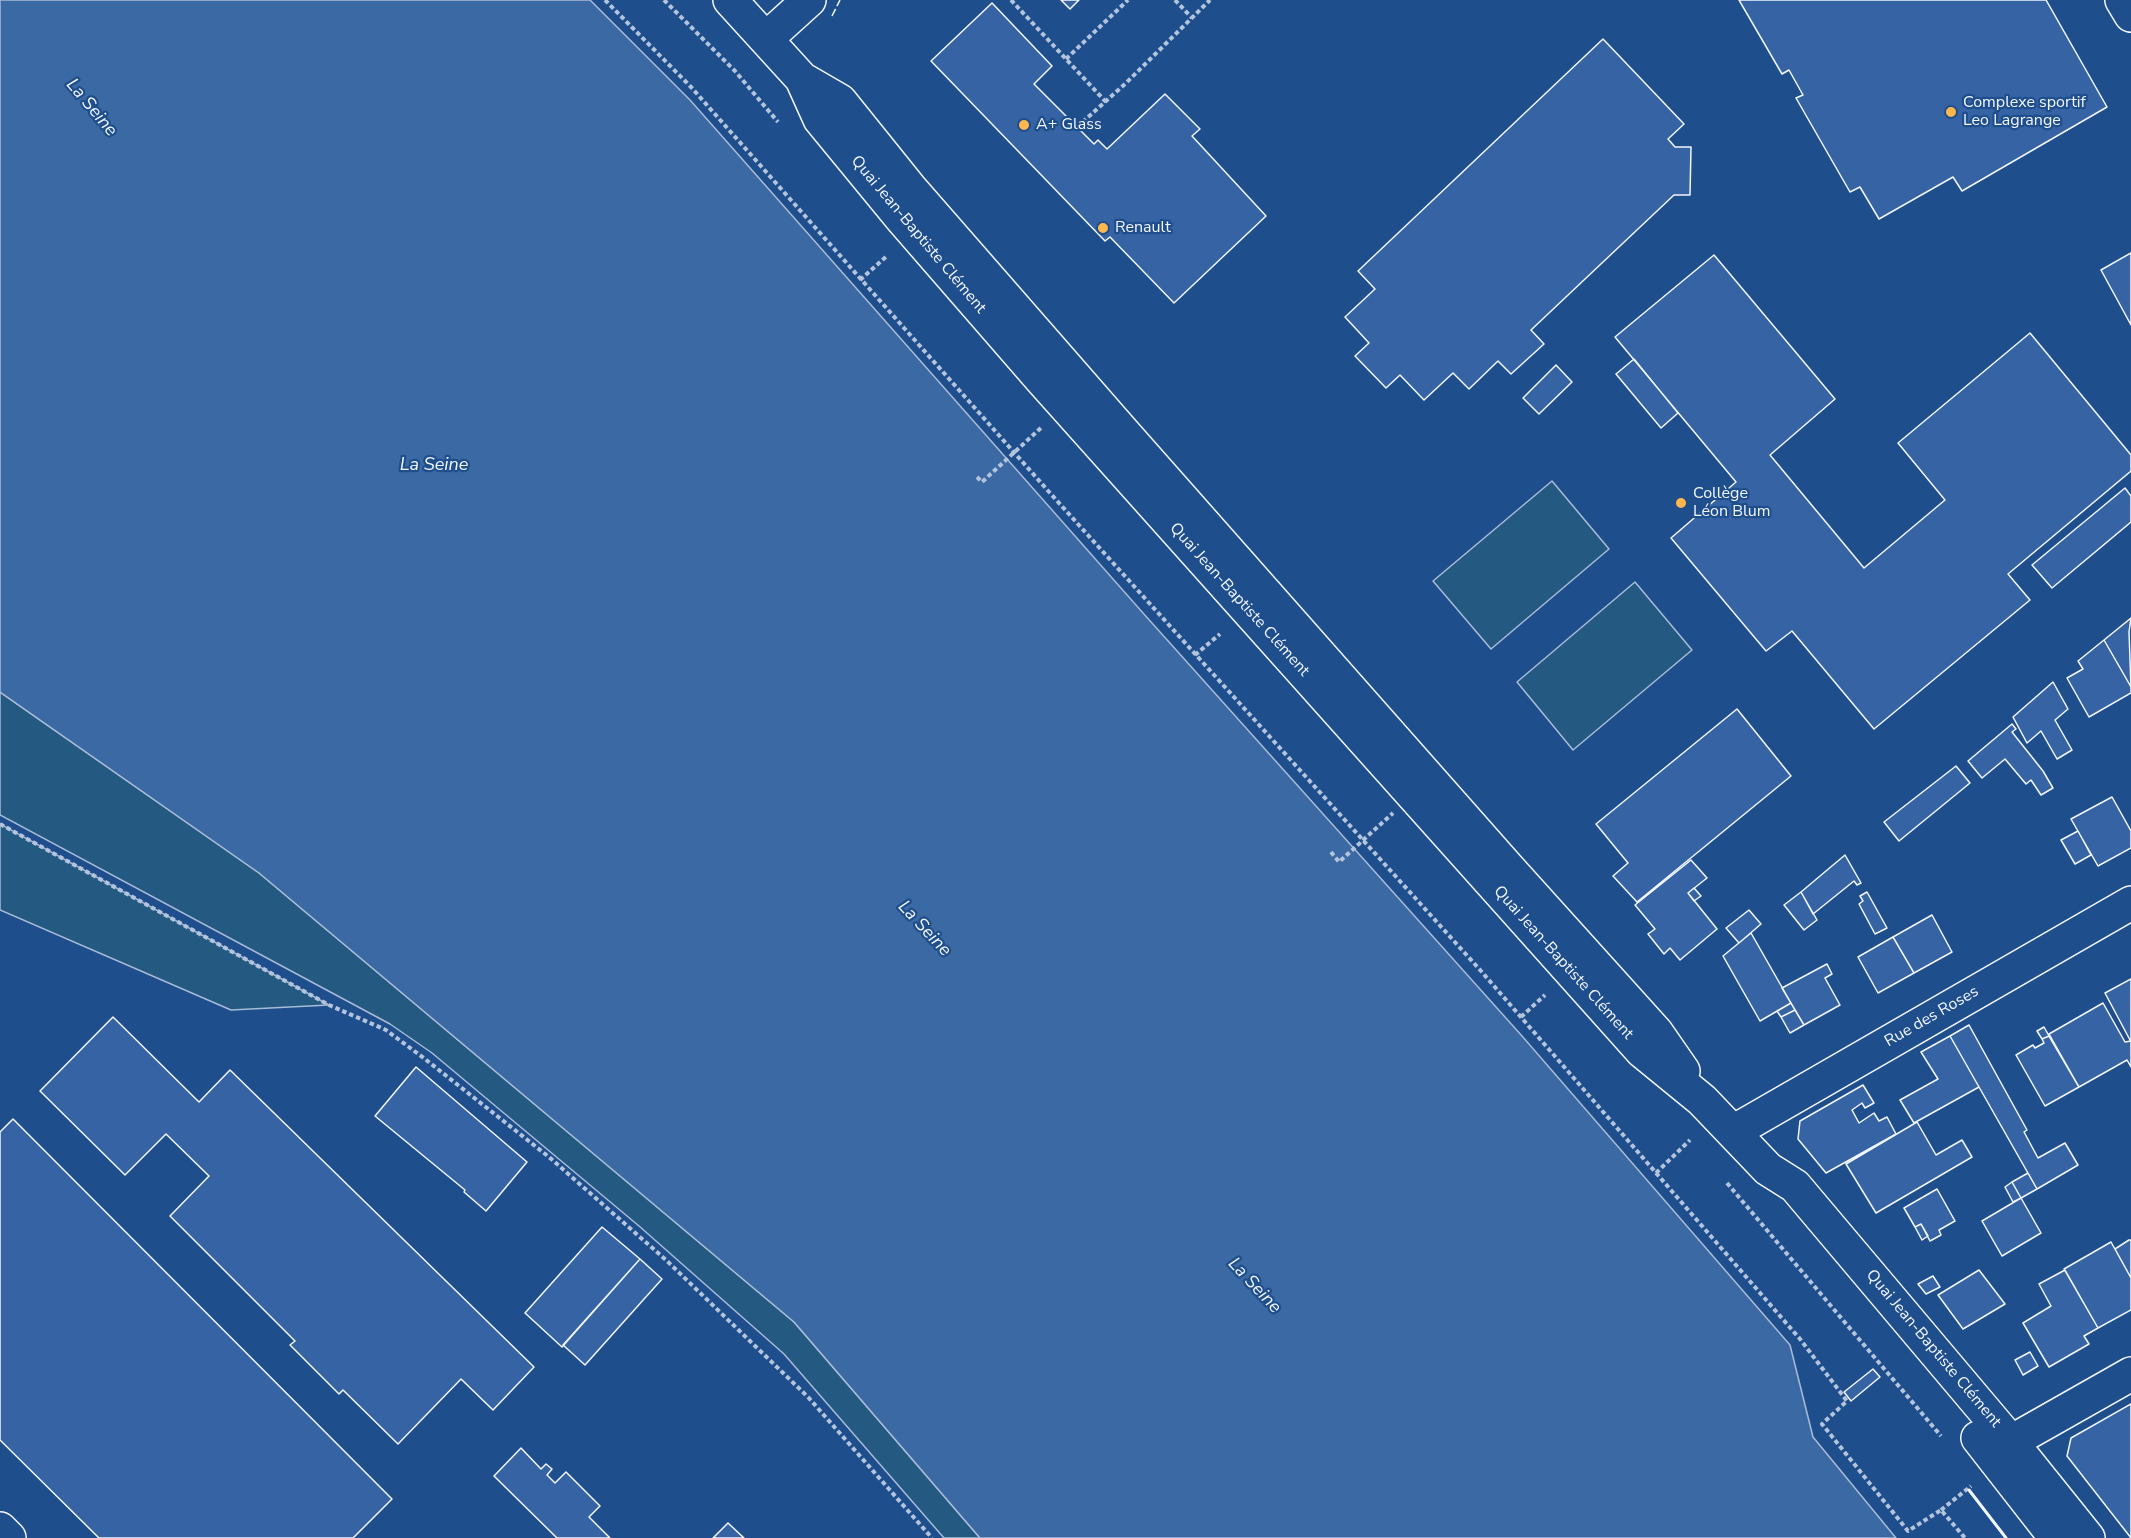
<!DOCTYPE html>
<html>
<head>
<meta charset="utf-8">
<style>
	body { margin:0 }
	canvas { display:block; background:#1f4e8c }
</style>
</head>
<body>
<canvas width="2131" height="1538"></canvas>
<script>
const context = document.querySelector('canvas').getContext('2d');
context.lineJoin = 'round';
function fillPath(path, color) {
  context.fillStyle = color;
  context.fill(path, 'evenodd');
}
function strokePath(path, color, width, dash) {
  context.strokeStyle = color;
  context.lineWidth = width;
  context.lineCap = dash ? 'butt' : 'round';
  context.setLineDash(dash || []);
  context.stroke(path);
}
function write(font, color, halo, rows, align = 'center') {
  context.font = font + ' "Nunito Sans",sans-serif';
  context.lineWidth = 4.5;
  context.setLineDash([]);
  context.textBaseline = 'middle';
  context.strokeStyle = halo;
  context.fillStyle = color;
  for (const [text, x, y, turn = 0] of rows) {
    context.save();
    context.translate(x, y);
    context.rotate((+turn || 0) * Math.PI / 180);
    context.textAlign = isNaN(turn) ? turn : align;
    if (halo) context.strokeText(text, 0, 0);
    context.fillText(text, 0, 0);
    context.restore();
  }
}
const green = new Path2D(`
	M1552,481L1609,549L1491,649L1433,581Z
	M1635,582L1692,650L1573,750L1517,682Z
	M0,692L259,873L794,1322L980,1538H944L784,1354L639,1226L432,1053L390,1024L0,815Z
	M0,824L329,1005L231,1010L0,910Z`);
fillPath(green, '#245a82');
strokePath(green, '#a8bbd7', 1.5);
const water = new Path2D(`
	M0,0H590L690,100L1143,613L1522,1036L1790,1345L1813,1437L1896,1538H980L794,1322L259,873L0,692Z`);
fillPath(water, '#3b69a3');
strokePath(water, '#a8bbd7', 1.5);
const building = new Path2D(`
	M1061,0H1079L1070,9Z
	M1739,0H2046L2107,107L1962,191L1953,177L1879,219L1860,187L1850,192L1796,98L1803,95L1789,70L1782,74Z
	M992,3L1052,66L1034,84L1094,144L1098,140L1107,149L1165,94L1200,129L1192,136L1266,216L1174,303L1110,237L1105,241L931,61Z
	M1603,39L1684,124L1668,139L1675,147H1691L1690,195H1674L1531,330L1544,344L1511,374L1498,361L1469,389L1453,373L1424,400L1400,375L1386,388L1355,356L1369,343L1345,317L1375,289L1358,271Z
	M2131,253V325L2101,270Z
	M1714,255L1835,399L1770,455L1864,568L1945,500L1898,443L2030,333L2131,455V471L2008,574L2030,600L1874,729L1792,631L1766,651L1671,538L1736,482L1615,337Z
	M1634,359L1678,413L1661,428L1616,374Z
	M1556,365L1572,382L1539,414L1523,398Z
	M2125,488L2131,496V522L2052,588L2032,565Z
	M2131,618L2129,632L2131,687L2104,640Z
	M2104,640L2131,687V693L2089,717L2067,678L2083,669L2078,661Z
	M2053,682L2068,709L2055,720L2072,750L2057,759L2041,731L2027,743L2013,717Z
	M1737,709L1791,776L1637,902L1613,876L1628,863L1596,824Z
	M2012,724L2016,729L2012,732L2043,771L2053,788L2041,795L2031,780L2026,784L2005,759L1982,778L1968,761Z
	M1956,766L1970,783L1899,841L1884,822Z
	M2112,797L2131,831V848L2098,866L2071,819Z
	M2078,831L2091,855L2075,864L2061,840Z
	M1845,855L1861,883L1857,885L1854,881L1813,914L1801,892Z
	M1691,860L1707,878L1688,893L1717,929L1680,960L1670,948L1664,954L1648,934L1655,929L1635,905Z
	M1694,888L1701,896L1694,901L1688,893Z
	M1801,892L1817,920L1804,930L1784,905Z
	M1867,892L1887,928L1875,934L1859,904L1863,901L1860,896Z
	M1749,910L1761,924L1739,943L1726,928Z
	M1932,915L1952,952L1914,973L1893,937Z
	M1751,933L1791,1003L1760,1021L1723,956Z
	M1893,937L1914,973L1878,993L1858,957Z
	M1827,964L1832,974L1825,978L1840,1005L1804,1025L1782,988Z
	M2131,979V1039L2130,1040L2105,993Z
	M1791,1003L1795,1010L1781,1017L1777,1011Z
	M2103,1003L2125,1042L2131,1041V1067L2127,1060L2079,1087L2049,1034Z
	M1795,1010L1804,1025L1790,1033L1781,1017Z
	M113,1017L199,1102L230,1070L534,1367L493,1410L461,1379L398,1444L343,1390L339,1394L290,1345L295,1341L170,1216L209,1176L166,1134L125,1175L40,1091Z
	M1969,1025L2027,1130L2024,1132L2038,1158L2065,1143L2078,1165L2037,1189L1950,1036Z
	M2044,1027L2049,1036L2042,1039L2037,1031Z
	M1950,1036L1979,1087L1914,1123L1900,1100L1938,1079L1921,1052Z
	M2049,1036L2079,1087L2045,1106L2016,1055L2033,1045L2035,1048L2044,1043L2042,1039Z
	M416,1067L527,1162L486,1211L464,1192L465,1190L375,1116Z
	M1863,1085L1874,1103L1865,1108L1862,1103L1852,1110L1859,1123L1874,1113L1879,1121L1887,1117L1896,1134L1826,1173L1798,1139L1800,1121Z
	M13,1119L392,1499L353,1538H99L0,1440V1132Z
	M1917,1122L1936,1155L1962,1140L1972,1157L1876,1213L1846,1164Z
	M2028,1173L2037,1189L2021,1198L2012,1182Z
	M2012,1182L2021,1198L2013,1202L2005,1187Z
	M1937,1189L1955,1221L1939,1230L1941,1235L1930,1241L1921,1224L1915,1227L1904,1208Z
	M2021,1198L2041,1233L2002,1256L1982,1221Z
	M1921,1224L1928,1236L1922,1240L1915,1227Z
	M602,1227L640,1259L562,1347L525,1313Z
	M2129,1240H2131V1278L2115,1249Z
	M2111,1242L2131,1278V1310L2098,1328L2064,1269Z
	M640,1259L662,1279L585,1365L563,1345Z
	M1979,1270L2005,1304L1963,1329L1938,1295Z
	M2065,1270L2098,1328L2084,1336L2089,1344L2049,1367L2023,1323L2051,1306L2039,1284Z
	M1933,1276L1940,1287L1926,1294L1918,1284Z
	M2030,1352L2038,1366L2023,1375L2015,1360Z
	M1873,1369L1880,1377L1851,1401L1844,1392Z
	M2131,1404V1538L2067,1456L2071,1438Z
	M521,1448L541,1469L546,1464L552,1469L547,1475L555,1483L566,1472L600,1506L589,1517L610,1538H557L494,1476Z
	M728,1523L744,1538H713Z`);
fillPath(building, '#3563a3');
strokePath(building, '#f2f6ff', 1.5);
const street = new Path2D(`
	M2122,0L2131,15
	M1733,1132L2131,903
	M2011,1442L2131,1374`);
const secondary = new Path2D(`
	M730,0L802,79L840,101L910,188L1123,432L1508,868L1656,1032L1683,1071
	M766,39L809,0
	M802,79L820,119L903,220L1042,380L1642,1051L1702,1100L1768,1169L1795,1186L2011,1442L2088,1538
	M1978,1438L2056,1538
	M0,1529L9,1538`);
strokePath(street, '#f2f6ff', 36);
strokePath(secondary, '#f2f6ff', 36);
strokePath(new Path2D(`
	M605,0L691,87L1050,493L1481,971L1800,1339L1847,1401L1822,1424L1908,1531L1941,1510L1965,1538
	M664,0L735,71L778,122
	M1011,0L1106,102
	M1175,0L1192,18
	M1066,59L1128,0
	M1077,127L1126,83L1210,0
	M860,280L887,256
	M1195,655L1220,634
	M0,824L329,1005L386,1030L425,1059L549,1157L666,1260L808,1397L932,1538
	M1521,1017L1545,995
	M1656,1173L1690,1140
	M1727,1183L1941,1436
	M1941,1510L1971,1486`), '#b3c4dc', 4, [4.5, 3]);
strokePath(street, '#1f4e8c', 33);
strokePath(secondary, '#1f4e8c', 33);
strokePath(new Path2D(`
	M977,477L982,482L1043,426
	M1331,852L1339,862L1393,813`), '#b3c4dc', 4, [4.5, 3]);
strokePath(new Path2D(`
	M832,16L840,0`), '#f2f6ff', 1.5, [8, 3]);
strokePath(new Path2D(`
	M1969,1490L2006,1538`), '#f2f6ff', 3);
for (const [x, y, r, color] of [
	[1951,112,6,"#ffb74d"],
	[1024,125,6,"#ffb74d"],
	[1103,228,6,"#ffb74d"],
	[1681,503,6,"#ffb74d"]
]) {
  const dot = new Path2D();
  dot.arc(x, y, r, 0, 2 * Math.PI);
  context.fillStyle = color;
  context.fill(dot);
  strokePath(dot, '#1f4e8c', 2);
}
write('16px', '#f2f6ff', '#1f4e8c', [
	["Complexe sportif",1963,103],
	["Leo Lagrange",1963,121],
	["A+ Glass",1036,125],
	["Renault",1115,228],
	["Collège",1693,494],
	["Léon Blum",1693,512]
], 'left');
write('16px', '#f2f6ff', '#1f4e8c', [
	["Quai Jean-Baptiste Clément",918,235,50],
	["Quai Jean-Baptiste Clément",1239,600,48],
	["Quai Jean-Baptiste Clément",1563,963,48],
	["Rue des Roses",1932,1017,-30],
	["Quai Jean-Baptiste Clément",1933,1349,50]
]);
write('italic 18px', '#f2f6ff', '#1f4e8c', [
	["La Seine",91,108,50],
	["La Seine",434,466],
	["La Seine",924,929,47],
	["La Seine",1254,1286,47]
]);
</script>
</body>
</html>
